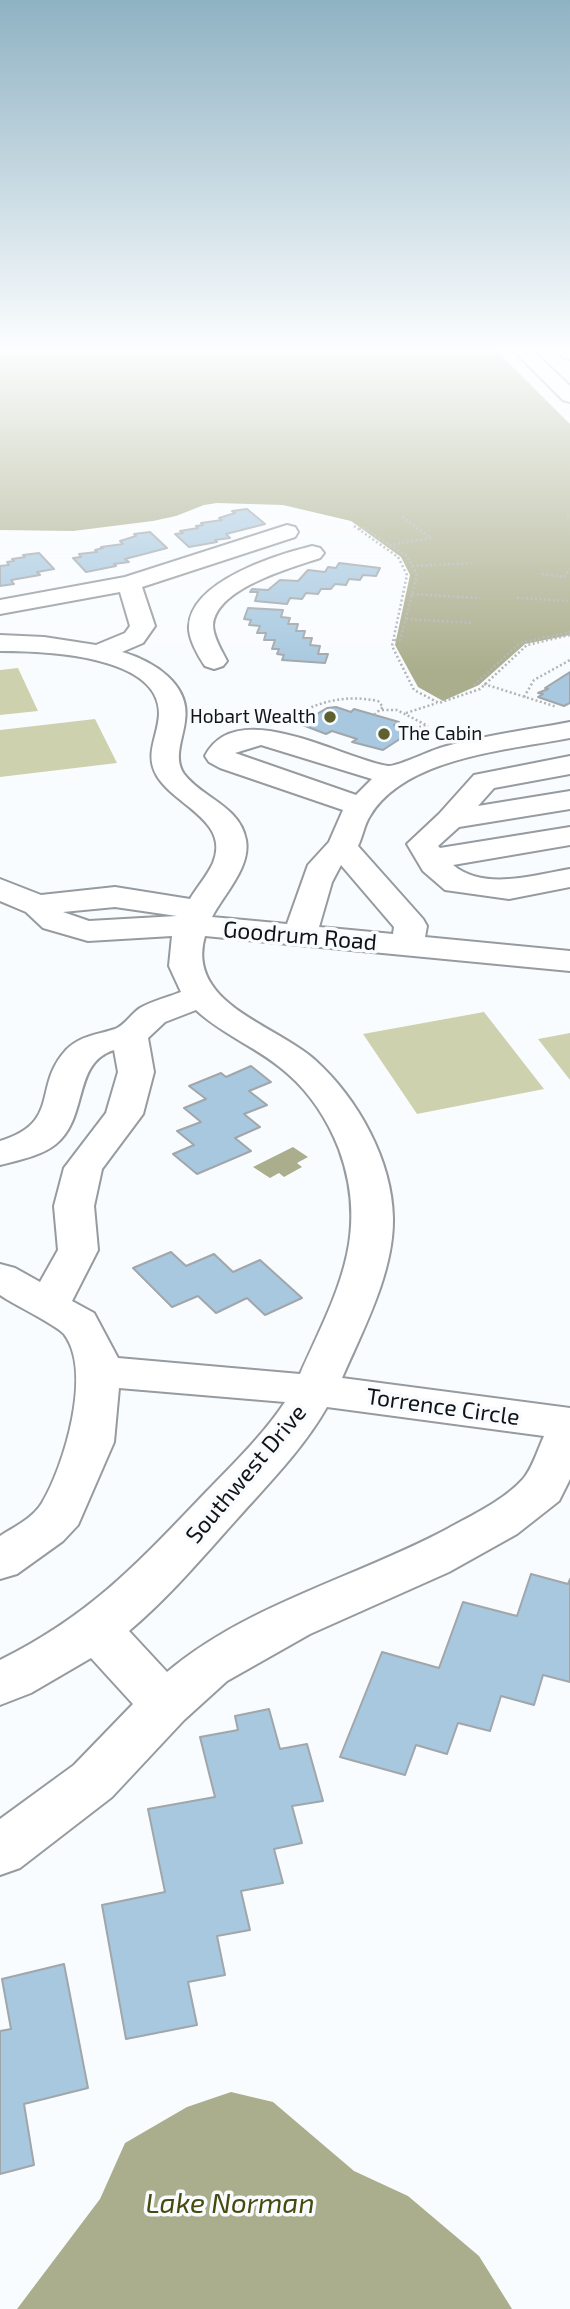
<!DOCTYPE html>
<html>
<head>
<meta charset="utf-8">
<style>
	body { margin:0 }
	canvas { display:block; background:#f9fcff }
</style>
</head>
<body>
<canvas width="570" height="2309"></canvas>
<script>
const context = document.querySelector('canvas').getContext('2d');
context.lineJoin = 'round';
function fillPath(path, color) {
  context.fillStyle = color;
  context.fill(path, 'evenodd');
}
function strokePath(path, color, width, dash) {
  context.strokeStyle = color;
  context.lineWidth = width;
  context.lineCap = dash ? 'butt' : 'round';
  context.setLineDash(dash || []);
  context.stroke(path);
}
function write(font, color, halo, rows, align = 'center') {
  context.font = font + ' "Exo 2",sans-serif';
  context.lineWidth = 7;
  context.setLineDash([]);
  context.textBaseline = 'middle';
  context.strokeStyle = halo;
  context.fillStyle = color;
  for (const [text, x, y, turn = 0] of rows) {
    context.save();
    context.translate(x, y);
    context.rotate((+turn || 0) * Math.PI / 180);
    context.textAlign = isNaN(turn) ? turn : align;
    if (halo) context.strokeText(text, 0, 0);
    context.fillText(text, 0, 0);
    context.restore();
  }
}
fillPath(new Path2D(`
	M18,668L38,711L0,715V670Z
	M95,719L117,763L0,777V730Z
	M484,1012L544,1089L417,1114L363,1034Z
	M570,1033V1080L538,1039Z`), '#ced1ad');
fillPath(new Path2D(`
	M0,349H495L570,424V635L525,644L479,685L443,701L418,687L395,645L410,575L401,557L351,521L283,505L217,503L204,505L176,516L153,521L73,531L0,530Z
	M293,1147L308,1157L297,1163L302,1167L284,1177L279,1173L270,1178L253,1167Z
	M231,2092L273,2102L354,2171L408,2196L479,2256L512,2309H17L100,2199L125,2143L187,2107Z`), '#abae8c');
const building = new Path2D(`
	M247,509L265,524L226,534L230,538L215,540L217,542L189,547L175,534L183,533L180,531L198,528L196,526L203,525L201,523L222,520L219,518L235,513L232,511Z
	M150,532L167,548L125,559L129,562L114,564L116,566L86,572L73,558L81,557L79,554L97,552L95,550L103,548L101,547L123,544L120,541L136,536L134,534Z
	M39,553L54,569L37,572L40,575L11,580L14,584L0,586V566L9,565L7,562L14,561L12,559L25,557L23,555Z
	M339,563L380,568L376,576L363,575L360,580L349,579L346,585L335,584L331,589H321L318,594L306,593L302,599L290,598L287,604L255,601L258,592H250L252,589L268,590L280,580L298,581L308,570L325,572L328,567L336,568Z
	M248,608L283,610L281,617L290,618L288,624H298L296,631H305L303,638H312L310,645L320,646L318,654H328L325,663L282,660L284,655L277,654L279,649H272L275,640H264L266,633H257L260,626L249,625L251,620L244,619Z
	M570,672V703L564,706L538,697L543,694L538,693L548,689L545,688Z
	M336,707L351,712L354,709L399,722L394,725L409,729L404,732L409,733L383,750L352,742L357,739L332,731L326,734L300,724L327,708Z
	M251,1066L271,1082L249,1091L267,1105L244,1114L260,1127L235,1138L251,1151L197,1174L173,1154L194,1145L177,1131L201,1122L184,1108L206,1099L189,1086L221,1073L226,1077Z
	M171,1252L186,1266L214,1254L233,1272L260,1260L302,1298L265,1315L247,1298L216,1313L198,1296L172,1307L133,1268Z
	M531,1574L568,1584L570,1579V1682L543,1675L534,1705L501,1696L490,1731L458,1723L447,1754L416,1745L405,1775L340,1757L382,1652L439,1668L463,1602L517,1616Z
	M269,1709L280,1749L307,1744L323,1801L292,1806L302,1843L274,1849L283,1883L241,1891L250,1930L217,1936L225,1975L188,1982L197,2025L126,2039L102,1905L165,1892L148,1809L215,1797L200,1737L238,1730L235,1716Z
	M64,1964L88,2088L24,2104L34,2165L0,2174V2031L11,2029L2,1979Z`);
fillPath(building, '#a7c8df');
strokePath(building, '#a1a6aa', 2);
const minor = new Path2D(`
	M287,525L295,527L298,532L295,537L142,587L155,626L143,643L122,652C153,661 191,684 185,721C183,739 173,758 184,774C202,798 240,806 246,840C251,867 224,894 212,917L287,924L308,865L329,842L343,810L220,768L209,762L205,756C236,695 340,758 388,766C397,767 431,750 443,747C485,735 528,730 570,722V738C509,750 405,757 370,816C364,825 363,836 358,846L423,919L427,926L425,937L570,951V971L205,936C185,1004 277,1025 315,1060C358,1099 392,1160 393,1218C394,1272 363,1330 342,1378L570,1408V1479L559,1501L517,1534L449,1572L310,1634L227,1681L184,1720L112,1797L20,1868L0,1875V1819L74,1765L133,1704L91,1658L31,1693L0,1705V1660C91,1615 138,1563 207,1491C234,1463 263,1435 285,1402L119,1388L114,1442L78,1525L63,1541L17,1574L0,1579V1536C14,1527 33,1518 42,1503C64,1466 93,1372 64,1334C56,1325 13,1304 0,1295V1264L15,1268L40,1282L58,1250L54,1206L64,1168L106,1113L118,1072L114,1050C72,1063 89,1117 56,1144C41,1156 19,1160 0,1165V1141C62,1122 32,1087 66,1050C81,1035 97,1035 115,1029C125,1025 131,1014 140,1008C152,1001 168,997 181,992L169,966L172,936L88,941L43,928L26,912L0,901V879L41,895L115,887L190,899C197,887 207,876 213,863C231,821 174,805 157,776C144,754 158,737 159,714C160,654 41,651 0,651V635L44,637L96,645L125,633L130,626L120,592L0,614V600L125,577ZM261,745L372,779L356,795L235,753ZM341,865L394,927L393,934L319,927L332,882ZM115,907L177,916L89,921L63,912ZM196,1010C224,1036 261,1049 288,1074C311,1094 328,1121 339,1149C371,1236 335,1296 300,1374L118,1358L94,1313L72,1301L98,1250L94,1206L102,1169L143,1114L154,1072L148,1038L165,1022ZM327,1407L544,1436C538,1449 532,1469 523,1479C503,1501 472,1515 447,1529C355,1578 248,1604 167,1672L129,1631C169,1597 202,1558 237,1519C269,1483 303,1449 327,1407Z
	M312,546L320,548L324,553L320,558C291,568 216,588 213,625C213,637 222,651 227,661L223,666L214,669L205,666C198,656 188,638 189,626C191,581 276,555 312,546Z
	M570,756V774L494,788L478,806L570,791V809L459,827L438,846L440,848L570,827V845L453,865C484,891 534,875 570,869V887L509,899L445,890L423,871L407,844L439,814L474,775Z`);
const highway = new Path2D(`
	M512,349H531L570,386V402L563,400Z
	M555,349H570V359L564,358Z`);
strokePath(minor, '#969b9f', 4);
strokePath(highway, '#969b9f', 4);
strokePath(new Path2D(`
	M567,517H570
	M354,526L398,557L407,575L392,646L414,690L439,703L480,689L527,645L570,635
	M359,529L364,528L407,556L417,575L400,640H393
	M389,545L431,538L401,516
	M412,566L473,563
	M542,574L564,577L570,569
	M412,594L480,598
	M517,598L570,601
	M406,619L472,623
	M484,684L557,707
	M474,685L520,643L570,632
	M524,697L534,680L570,660
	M382,710H397L428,726
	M406,713L437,703
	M287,719C318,702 343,694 378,701L383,707L374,715
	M397,725L411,728L428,726`), '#b1b4b7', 2.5, [2, 2.5]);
fillPath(minor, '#fff');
fillPath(highway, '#fff');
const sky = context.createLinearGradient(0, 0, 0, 672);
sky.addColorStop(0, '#8fb2c3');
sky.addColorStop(0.52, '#fcfeff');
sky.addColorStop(1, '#fcfeff00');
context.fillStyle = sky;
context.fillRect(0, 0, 570, 672);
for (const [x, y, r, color] of [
	[330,717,7,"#5e612e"],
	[384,734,7,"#5e612e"]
]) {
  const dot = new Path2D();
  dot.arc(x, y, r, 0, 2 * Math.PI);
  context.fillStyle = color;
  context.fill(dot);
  strokePath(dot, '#f9fcff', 2.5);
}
write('19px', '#111315', '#f9fcff', [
	["Hobart Wealth",316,717],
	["The Cabin",398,734,"left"]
], 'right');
write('23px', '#111315', '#f9fcff', [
	["Goodrum Road",300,936,5],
	["Torrence Circle",443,1407,8],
	["Southwest Drive",246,1474,-50]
]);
write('italic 28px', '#47490d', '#f9fcff', [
	["Lake Norman",230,2204]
]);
</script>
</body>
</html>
